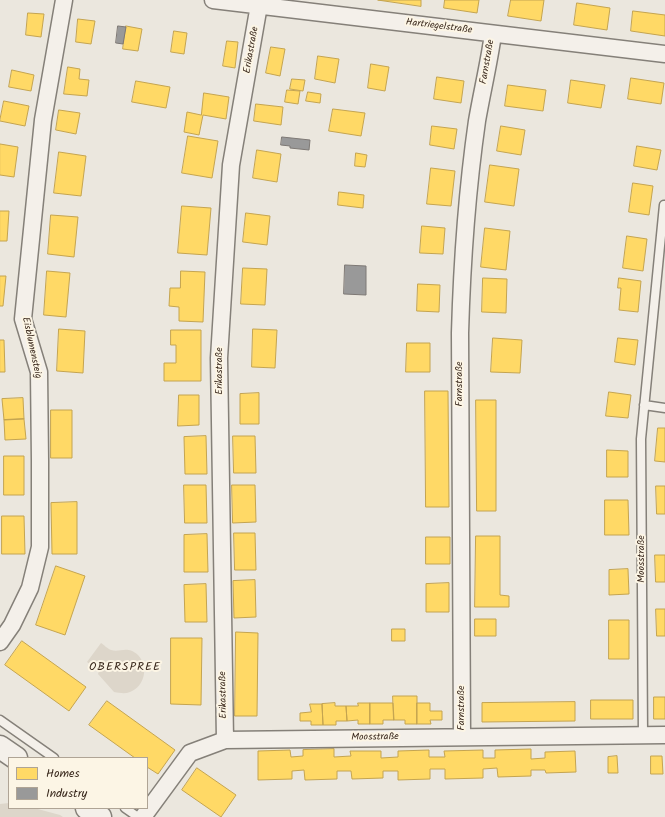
<!DOCTYPE html>
<html>
<head>
<meta charset="utf-8">
<style>
	body { margin:0 }
	#map { position:relative; width:665px; height:817px; overflow:hidden; background:#ebe7de; font-family:Kalam,sans-serif }
	canvas { display:block }
	.legend { position:absolute; left:8px; top:757px; width:140px; height:52px; box-sizing:border-box; background:#fcf5e5; border:1px solid #afa495; margin:0; padding:5px 7px; list-style:none; font-size:12px; color:#3b2a1e }
	.legend li { display:flex; align-items:center; gap:8px; height:20px }
	.legend b { width:20px; border:1px solid #afa495 }
</style>
</head>
<body>
<div id="map">
<canvas width="665" height="817"></canvas>
<ul class="legend">
<li><b style="height:11px;background:#ffd966"></b>Homes</li>
<li><b style="height:11px;background:#999"></b>Industry</li>
</ul>
</div>
<script>
const context = document.querySelector('canvas').getContext('2d');
context.lineJoin = 'round';
function fillPath(path, color) {
  context.fillStyle = color;
  context.fill(path, 'evenodd');
}
function strokePath(path, color, width, dash) {
  context.strokeStyle = color;
  context.lineWidth = width;
  context.lineCap = dash ? 'butt' : 'round';
  context.setLineDash(dash || []);
  context.stroke(path);
}
function write(font, color, halo, rows, align = 'center') {
  context.font = font + ' Kalam,sans-serif';
  context.lineWidth = 4;
  context.setLineDash([]);
  context.textBaseline = 'middle';
  context.strokeStyle = halo;
  context.fillStyle = color;
  for (const [text, x, y, turn = 0] of rows) {
    context.save();
    context.translate(x, y);
    context.rotate((+turn || 0) * Math.PI / 180);
    context.textAlign = isNaN(turn) ? turn : align;
    if (halo) context.strokeText(text, 0, 0);
    context.fillText(text, 0, 0);
    context.restore();
  }
}
fillPath(new Path2D(`
	M101,643C104,645 108,649 111,650C120,653 127,645 138,655C149,667 145,686 130,692C125,694 120,693 114,692L98,674L99,671L87,662Z
	M9,803V808H34L60,815L63,817H0V804Z`), '#ddd6ca');
const homes = new Path2D(`
	M378,0H421V6Z
	M445,0H479L477,13L444,8Z
	M511,0H544L541,21L508,16Z
	M577,3L610,8L607,30L574,25Z
	M633,11L665,15V36L631,31Z
	M28,13L44,14L41,37L26,35Z
	M78,19L95,21L91,44L76,42Z
	M126,26L142,29L138,51L123,49Z
	M174,31L187,33L184,54L171,52Z
	M227,41L238,42L235,68L223,66Z
	M271,47L285,49L280,76L266,73Z
	M318,56L339,59L335,83L315,79Z
	M371,64L389,67L385,91L368,88Z
	M68,67L80,69L79,79L89,80L87,96L64,94Z
	M12,70L34,75L31,91L9,87Z
	M437,77L464,81L461,103L434,99Z
	M631,78L664,83L661,104L628,99Z
	M292,79L305,80L303,91L290,89Z
	M571,80L605,85L601,108L568,103Z
	M136,81L170,87L166,108L132,102Z
	M508,85L546,90L543,111L505,106Z
	M287,90L300,91L298,104L285,102Z
	M308,92L321,94L320,103L306,101Z
	M204,93L229,97L226,119L203,115L199,135L184,132L187,112L201,115Z
	M4,101L29,106L25,126L0,121Z
	M256,104L283,107L281,125L254,121Z
	M333,109L365,113L361,136L329,131Z
	M59,110L80,113L76,134L56,130Z
	M432,126L457,129L454,149L430,145Z
	M501,126L525,130L521,155L497,151Z
	M188,136L218,141L212,178L182,173Z
	M0,144L18,147L14,177L0,175Z
	M637,146L661,150L657,170L634,166Z
	M257,150L281,154L277,182L253,178Z
	M59,152L86,156L81,196L54,193Z
	M356,153L367,155L365,167L355,166Z
	M490,165L519,169L514,206L485,202Z
	M431,168L455,171L451,206L427,204Z
	M633,183L653,186L649,215L629,212Z
	M339,192L364,195L363,208L338,205Z
	M182,206L211,208L207,255L178,253Z
	M0,211H9L7,241H0Z
	M246,213L270,216L267,245L243,242Z
	M51,215L78,217L74,257L48,254Z
	M422,226L445,228L443,254L420,253Z
	M485,228L510,231L506,270L481,267Z
	M627,236L647,239L643,271L623,268Z
	M243,268L267,269L265,305L241,304Z
	M47,271L70,273L66,317L44,315Z
	M181,271L205,272L203,322L179,321V307L169,306L170,288H180Z
	M0,276H6L3,306H0Z
	M483,278L507,279L506,313L482,312Z
	M619,278L641,281L638,312L619,310L621,288H618Z
	M418,284L440,285L439,312L417,311Z
	M59,329L85,331L83,373L57,371Z
	M253,329L277,330L275,368L252,367Z
	M171,330H201V381H164V363H176V345H171Z
	M493,338L522,340L520,373L491,372Z
	M618,338L638,340L635,365L615,362Z
	M0,340H4L5,372H0Z
	M407,343H430V372H406Z
	M425,391H448L449,507H426Z
	M609,392L631,395L628,418L606,416Z
	M259,393V424H240V394Z
	M179,395H199V425L178,426Z
	M23,398L24,419L4,420L2,399Z
	M476,400H496V511H477Z
	M51,410H72V458H51Z
	M24,419L26,439L5,440L4,420Z
	M658,428H665V462L655,461Z
	M206,436L207,474H185L184,437Z
	M233,436H255L256,473H234Z
	M607,450L628,451V477H607Z
	M4,456H24V495H4Z
	M184,485H206L207,523H185Z
	M232,485H255L256,522L233,523Z
	M656,486H665V514H657Z
	M605,500H628L629,535H605Z
	M77,502V554H52L51,503Z
	M2,516H24L25,554H2Z
	M234,533H255L256,570H235Z
	M207,534L208,572H184V535Z
	M476,536H500V595L509,596V607H475Z
	M426,537H450V564H426Z
	M655,555H665V582H656Z
	M56,566L85,576L65,635L36,625Z
	M628,569L629,594L609,595V570Z
	M255,580L256,617L234,618L233,581Z
	M449,583V612H426V584Z
	M206,584L207,622H185L184,585Z
	M656,609H665V636H657Z
	M475,619H496V636H475Z
	M609,620H629V659H609Z
	M392,629H405V641H392Z
	M236,632L258,633L257,716H235Z
	M171,638H202L201,705L171,704Z
	M22,641L86,687L69,711L5,665Z
	M393,696H417V724H405V720H394Z
	M654,697H665V719H654Z
	M591,700H633V719H591Z
	M107,701L175,750L158,774L147,767V758H135L89,725Z
	M575,702V721L482,722V703Z
	M335,703V706H346L347,721H336V725H323L322,704Z
	M358,703H370V724H358V720L347,721L346,706H358Z
	M370,703H393L394,720H383V724H370Z
	M417,703H430V711H442V720H430L431,724H417Z
	M310,704H322L323,725H311V721H300V713L311,712Z
	M334,749V757L351,756L350,751H381V758L398,757V751L429,750V757H445L444,751L483,750V758H495V750L531,749V759L545,758V752L575,751L576,772L546,773L545,770H531V776L498,777L497,768L483,769V778L445,779V769H430V779L398,780V771H383V778L352,779L351,771H337V779L305,780L304,770L292,771V779L258,780V751L290,750L291,757L303,756V750Z
	M617,756L618,773H608V757Z
	M651,756H662L663,774H651Z
	M197,768L236,795L221,817L182,790Z`);
fillPath(homes, '#ffd966');
strokePath(homes, '#c4a450', 1);
const industry = new Path2D(`
	M118,26L126,27L123,44L116,43Z
	M282,137L310,140L309,150L290,148V146L281,145Z
	M345,265L366,266V295L344,294Z`);
fillPath(industry, '#999');
strokePath(industry, '#7d7874', 1);
const service = new Path2D(`
	M644,405L665,408
	M0,720L54,758
	M643,736L641,439L664,205
	M125,808L138,817`);
const minor = new Path2D(`
	M213,0L665,54
	M0,642L12,625L30,588L40,547V461L39,372L23,319L43,120L64,0
	M462,737L460,333C462,262 467,191 477,121C482,92 489,63 493,34
	M225,740L219,358L231,165L259,5
	M143,817L190,753L225,740L665,735`);
const secondary = new Path2D(`
	M0,747L16,758
	M87,808L100,817`);
strokePath(service, '#858079', 11);
strokePath(minor, '#858079', 19);
strokePath(secondary, '#858079', 25);
strokePath(service, '#f4f0ea', 8);
strokePath(minor, '#f4f0ea', 16);
strokePath(secondary, '#f4f0ea', 22);
write('10px', '#3b2a1e', '#fcf5e5', [
	["Hartriegelstraße",439,27,7],
	["Erikastraße",252,50,-80],
	["Farnstraße",488,62,-80],
	["Eisblumensteig",31,348,78],
	["Erikastraße",220,371,-90],
	["Farnstraße",460,384,-90],
	["Moosstraße",642,559,-90],
	["Erikastraße",224,695,-91],
	["Farnstraße",462,708,-90],
	["Moosstraße",375,738,-1]
]);
context.letterSpacing = '1px';
write('12px', '#3b2a1e', '#fcf5e5', [
	["OBERSPREE",125,668]
]);
context.letterSpacing = '0px';
</script>
</body>
</html>
